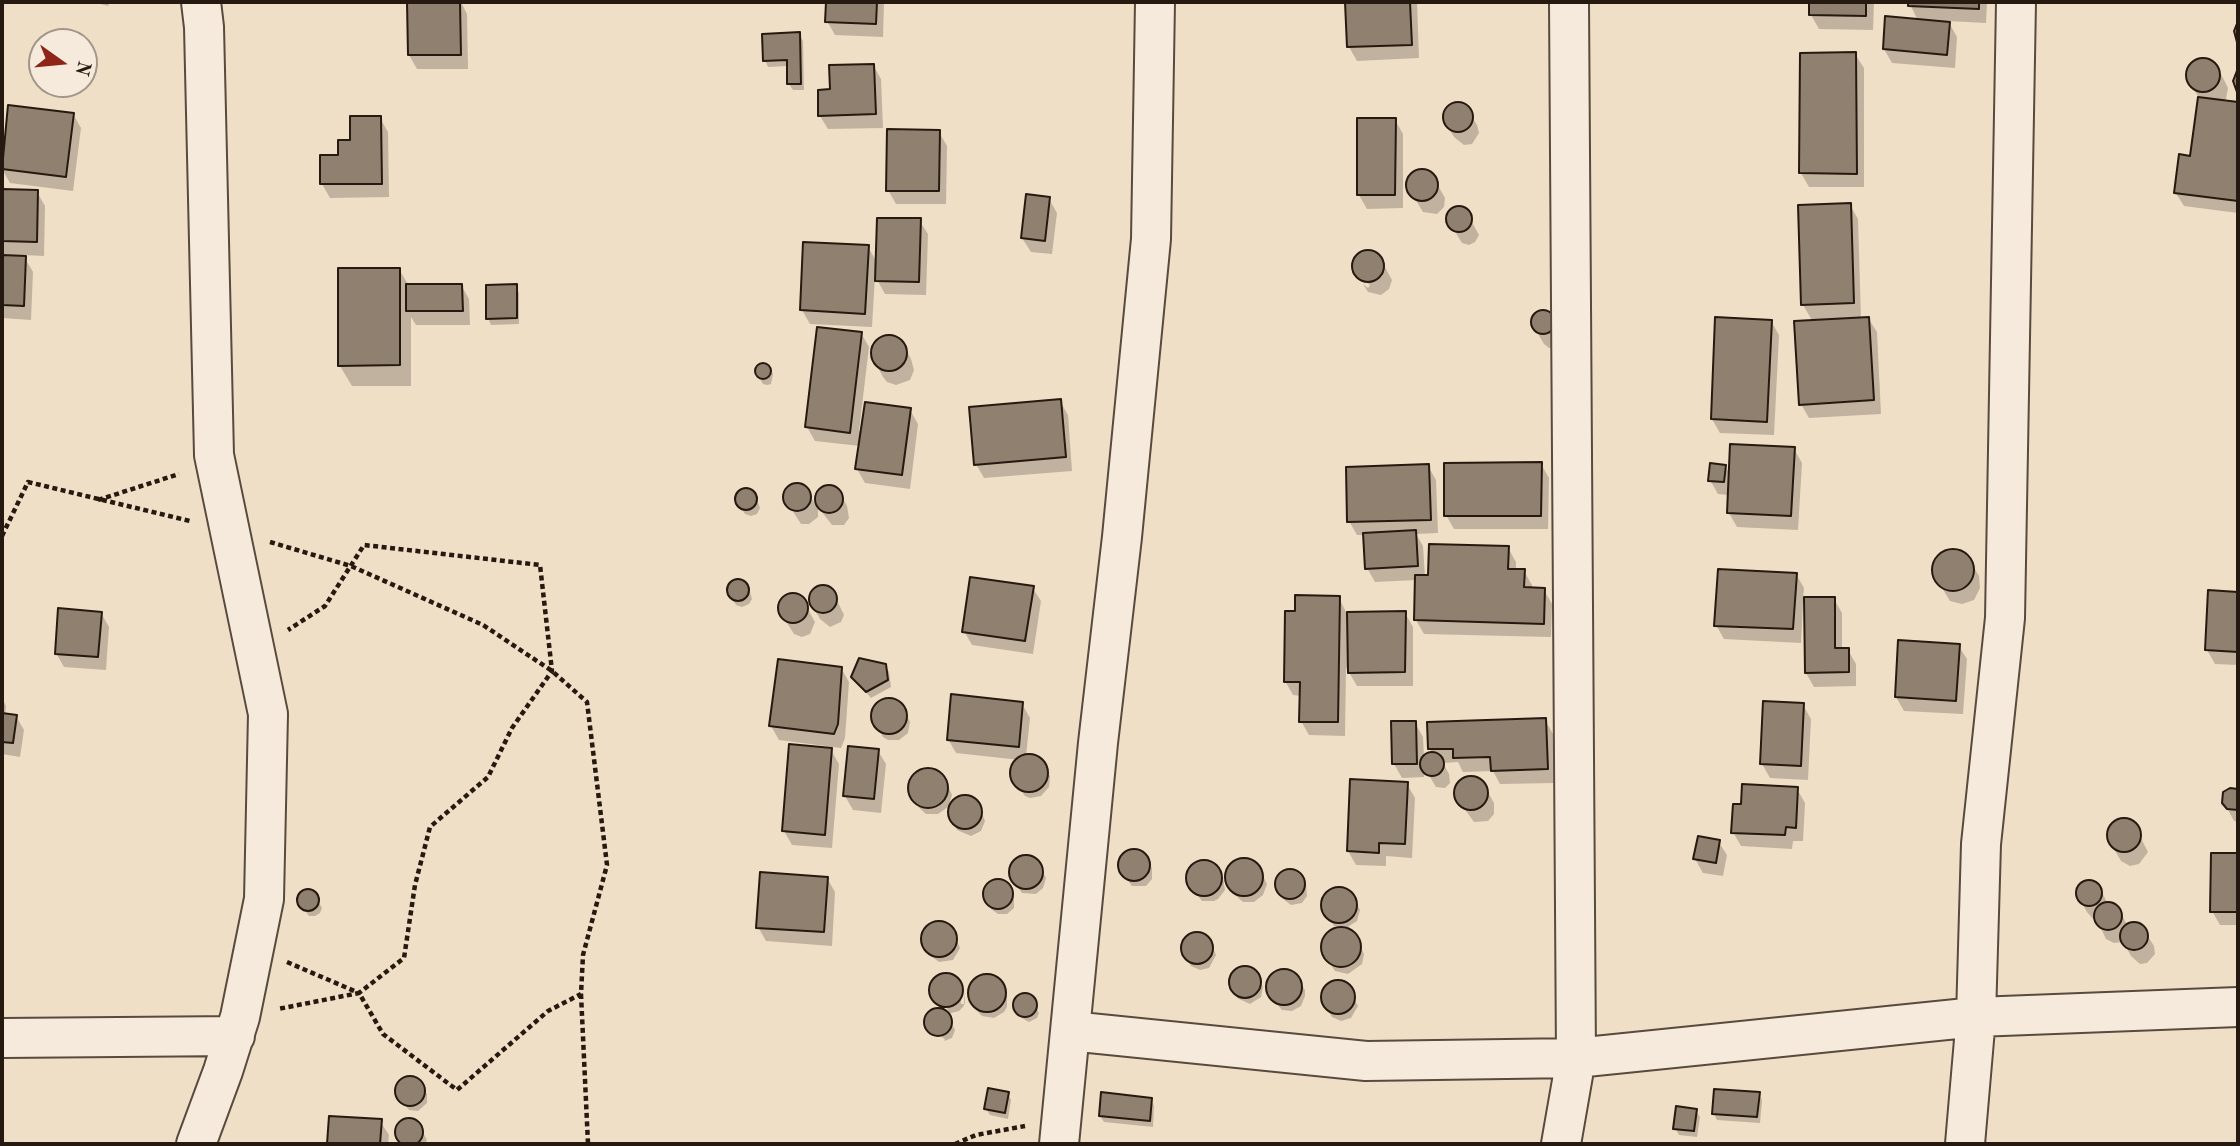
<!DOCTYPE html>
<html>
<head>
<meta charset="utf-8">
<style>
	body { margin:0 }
	#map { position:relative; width:2240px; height:1146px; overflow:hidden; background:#f0dfc7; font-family:"Old Standard TT",serif }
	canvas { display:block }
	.frame { position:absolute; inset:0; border:4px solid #26190f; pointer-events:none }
	.north { position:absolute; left:28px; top:28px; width:70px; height:70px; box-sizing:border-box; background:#f5eadb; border:2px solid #a29689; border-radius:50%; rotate:105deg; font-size:19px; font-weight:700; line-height:28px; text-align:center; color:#26190f }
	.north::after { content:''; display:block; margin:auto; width:24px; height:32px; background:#8f2418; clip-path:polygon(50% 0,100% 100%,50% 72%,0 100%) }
</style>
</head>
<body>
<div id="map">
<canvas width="2240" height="1146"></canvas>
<div class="frame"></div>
<div class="north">N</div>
</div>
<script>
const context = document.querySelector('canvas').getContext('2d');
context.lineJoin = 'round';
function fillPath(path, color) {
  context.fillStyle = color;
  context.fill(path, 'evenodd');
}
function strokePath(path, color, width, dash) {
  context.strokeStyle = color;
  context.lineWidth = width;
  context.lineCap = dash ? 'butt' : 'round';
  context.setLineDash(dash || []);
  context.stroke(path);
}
fillPath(new Path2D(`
	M93,2H110L108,6Z
	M409,2H461L467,14L468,69H417L409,55Z
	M828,2H884L883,37L835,35L827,21Z
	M1347,2H1417L1419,58L1357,61L1349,47Z
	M1811,2H1874L1873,30L1819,29L1811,15Z
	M1909,2H1987L1986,23L1948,21L1957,37L1955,68L1892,63L1884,49L1918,21Z
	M799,34L803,41L804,90H793L789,84L788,66L768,67L765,60Z
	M1855,54L1864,68V187H1809L1801,173Z
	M2201,60L2215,64L2223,78L2228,88L2226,99L2222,102L2238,104V213L2184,206L2175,192L2192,158L2199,98L2188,79L2189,69Z
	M873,65L881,79L883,128L828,129L820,116L832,91Z
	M1453,105H1462L1468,110L1477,125L1479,133L1472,144L1464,145L1454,137L1445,123L1447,110Z
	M9,106L73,114L81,128L73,191L10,183L2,169Z
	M380,118L388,132L389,197L330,198L322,184L340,157Z
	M1395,120L1403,134V208L1367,209L1359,195Z
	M939,132L947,146L946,204H896L888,190Z
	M1424,171L1432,175L1445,198L1444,207L1437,214L1423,212L1409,189L1411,176Z
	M2,191L37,192L45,206L44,256L23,255L33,272L31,320L2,318Z
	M1049,199L1057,213L1052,254L1031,252L1022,238Z
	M1850,205L1858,219L1861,319L1868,318L1877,332L1881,414L1809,418L1801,404L1813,322L1803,305Z
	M1459,208L1466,211L1479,235L1475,242L1469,245L1462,243L1448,220L1453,210Z
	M919,220L928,234L926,295L885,294L875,276L872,327L810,324L802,310L868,247L878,264Z
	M1371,251L1379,256L1392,280L1389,289L1381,295L1368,292L1363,284L1368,288L1370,285L1360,278L1354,264L1358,256Z
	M399,269L409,286L461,285L469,299L470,325H416L411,317V386H352L340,366Z
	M516,286L519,293V324L491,325L488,318Z
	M1546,312L1553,315L1560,347L1549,348L1544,344L1535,329L1533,322L1539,313Z
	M1771,321L1779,335L1774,435L1720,433L1712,419Z
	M861,333L869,347L859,431L910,410L918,424L910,489L865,483L857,469L860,446L815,441L807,427Z
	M894,337L903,344L911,359L914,370L910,380L896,385L887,382L883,377L875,362L872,351L882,338Z
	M760,364L769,367L773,374L771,384L767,385L763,384L756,372Z
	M1060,401L1068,415L1072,471L984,478L976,464Z
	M1794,449L1802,463L1798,530L1737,527L1729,513V495L1718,494L1710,480L1725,466L1730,475Z
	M1541,464L1549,478L1548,529H1454L1446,515Z
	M1428,466L1436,480L1438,533L1416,534L1423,546L1425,577L1508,548L1516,562V571H1524L1532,585V589L1544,590L1552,604L1551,637L1424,634L1416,620L1417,580L1375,582L1367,568L1365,535H1357L1349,521Z
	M797,484L805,488L817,507L816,496L823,487L832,486L839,491L847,506L849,518L844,525H832L818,507V517L809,524H801L785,499L789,487Z
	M749,489L755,494L760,508L757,514L751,516L745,514L737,501L738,494L743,490Z
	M1948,550L1961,552L1970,561L1979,576L1980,588L1974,600L1962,604L1950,601L1934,575L1935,563L1942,553Z
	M1796,574L1804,588L1803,599H1834L1842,613V650H1848L1856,664V686L1814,687L1806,673V603H1803L1801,643L1724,639L1716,625Z
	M734,580H740L750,592L752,599L749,604L742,607L736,605L728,591L729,585Z
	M827,586L833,592L844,615L841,622L830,627L820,619L811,604V596L818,587Z
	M1032,587L1041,601L1033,654L972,645L964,631Z
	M2210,592L2238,594V665L2215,664L2207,650Z
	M790,595L802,599L815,622L810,634L802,637L794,634L785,620L780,608L783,600Z
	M1339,598L1347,614L1405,613L1413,627V686H1357L1346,667L1345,736L1309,735L1301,721V696L1293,695L1285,681L1297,613Z
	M101,613L109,627L106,670L64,667L56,653Z
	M1958,645L1967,659L1963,714L1904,711L1896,697Z
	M885,665L889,672L891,687L871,698L853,677Z
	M841,668L849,682L845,738L841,748L779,740L771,726Z
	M2,698L6,706L5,715L16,716L24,730L20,757L2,754Z
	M887,700L901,704L910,722L908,733L899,740H888L883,737L873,720L874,710Z
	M1022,704L1030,718L1026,756L1039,759L1050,776L1049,787L1041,796L1030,798L1025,796L1013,780L1012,768L1020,760L956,753L948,739Z
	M1803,705L1811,719L1808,780L1770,778L1762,764Z
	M1545,720L1553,734L1555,783L1500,784L1493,771L1463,772L1458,762L1443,763L1449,774L1450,783L1445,788L1436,787L1424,767V777L1402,778L1394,764L1415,723L1423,737L1424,758L1433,754L1430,749Z
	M831,750L839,764L832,848L792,845L784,831Z
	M878,751L886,764L881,813L853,810L845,796Z
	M926,770H932L943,775L952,795L949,805L965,796L978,803L985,821L981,831L971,836L957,830L949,812L952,804L938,814H926L916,805L910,786L915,775Z
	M1466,779H1475L1486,789L1494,803V814L1488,821L1474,822L1458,800L1456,791Z
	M1407,784L1415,798L1412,858L1386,856V866L1356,865L1348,851Z
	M1797,789L1805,803L1803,841H1793L1792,849L1741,846L1733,832Z
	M2234,789L2238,792V822L2234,821L2226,806Z
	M2124,820L2133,823L2148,852L2139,864L2130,866L2121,861L2110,842L2109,831L2114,823Z
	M1718,841L1727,855L1723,876L1703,873L1695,859Z
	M1134,851L1143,853L1152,868V879L1146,886H1132L1121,871L1122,858Z
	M2212,855H2238V925H2220L2212,911Z
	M1028,856L1037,861L1046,878L1043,888L1036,894L1022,893L1011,877L1014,863Z
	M1242,859L1253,862L1258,866L1267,884L1263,895L1254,902H1243L1234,894L1230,887L1227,875L1232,865Z
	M1202,862L1212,863L1223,878L1225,890L1218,899L1214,901H1202L1190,886L1188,876L1197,863Z
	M1294,871L1301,877L1306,884L1307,896L1302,903L1291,905L1283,899L1276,883L1285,872Z
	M827,878L835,892L832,946L766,941L758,927Z
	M1004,881L1014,895V908L1007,914H998L991,909L984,893L991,882Z
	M2091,882L2098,885L2108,904L2119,909L2128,927L2139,926L2145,932L2154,946L2155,954L2147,963L2140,964L2131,956L2123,942L2114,943L2106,939L2097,920L2093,919L2087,912L2079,898L2081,886Z
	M1336,889L1346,890L1354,898L1360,910L1357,921L1343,930L1355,935L1364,954L1362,964L1348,974L1335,971L1323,953L1322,947L1327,935L1340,928L1334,926L1324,910V899Z
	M304,892H313L322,908L320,913L315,916H309L299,902L300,896Z
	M944,924L953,931L960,948L953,960L939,962L931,956L924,938L929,928Z
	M1195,934L1204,936L1214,950L1216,955L1209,968L1200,970L1191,966L1182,950L1186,938Z
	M1246,968L1255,972L1263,987L1261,997L1250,1004L1237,998L1231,981L1238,970Z
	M1279,971H1289L1294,974L1305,990V996L1301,1006L1292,1011L1282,1010L1269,995L1268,984L1274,974Z
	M945,975L955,977L960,985L961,1004H964V991L965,1003L963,1007L959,1011L947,1014L955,1030L952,1038L944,1041L945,1039L929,1030L926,1023L931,1012L940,1009L931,993L933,982ZM942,999L949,1012H945L939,1001Z
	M981,977H992L1001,984L1007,996V1007L1004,1012L994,1018L982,1016L978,1012L970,994L973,984Z
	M1337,982L1347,985L1358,1006L1351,1018L1341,1021L1332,1017L1322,1000L1327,986Z
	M1024,995L1029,996L1039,1013L1037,1018L1029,1022L1020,1017L1016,1010L1015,1003L1018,998Z
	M414,1078L427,1094V1103L418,1111L409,1110L398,1096L400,1083L406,1079Z
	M1008,1094L1011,1100L1008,1119L990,1115L986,1109Z
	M1759,1094L1762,1100L1760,1123L1717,1120L1714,1114Z
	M1151,1100L1154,1106L1153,1127L1104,1122L1100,1116Z
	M1696,1111L1700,1117L1697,1137L1679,1135L1675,1128Z
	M331,1117L380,1121L389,1135L388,1144H329Z
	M408,1120L419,1125L427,1140L425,1144H401L397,1136V1128Z`), '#0003');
const building = new Path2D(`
	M407,2H460L461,55H408Z
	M826,2H877L876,24L825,22Z
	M1345,2H1410L1412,45L1347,47Z
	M1809,2H1866V16L1809,15Z
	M1908,2H1979V9L1908,6Z
	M1885,16L1950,22L1947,55L1883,49Z
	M2238,21V46L2234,31Z
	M800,32L801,84H787V60L763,61L762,34Z
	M1856,52L1857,174L1799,173L1800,53Z
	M2186 75a17 17 0 1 1 34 0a17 17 0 1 1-34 0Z
	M874,64L876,114L818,116V90L830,89L829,65Z
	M2238,68V95L2233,81Z
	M2198,97L2238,102V201L2174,193L2179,154L2190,156Z
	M1443 117a15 15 0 1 1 30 0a15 15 0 1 1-30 0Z
	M8,105L74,113L66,177L2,169Z
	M350,116H381L382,184H320V155H338V140H350Z
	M1357,118H1396L1395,195H1357Z
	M887,129L940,130L939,191H886Z
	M1406 185a16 16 0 1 1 32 0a16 16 0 1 1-32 0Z
	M2,189L38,190L37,242L2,241Z
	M1026,194L1050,197L1045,241L1021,238Z
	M1851,203L1854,303L1801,305L1798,205Z
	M1446 219a13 13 0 1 1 26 0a13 13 0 1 1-26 0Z
	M877,218H921L919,282L875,281Z
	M803,242L869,245L865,314L800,310Z
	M1352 266a16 16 0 1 1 32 0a16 16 0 1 1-32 0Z
	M2,255L26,256L24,306L2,305Z
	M338,268H400V365L338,366Z
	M406,284H462L463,311H406Z
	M517,284V318L486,319V285Z
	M1531 322a12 12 0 1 1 24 0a12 12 0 1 1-24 0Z
	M1715,317L1772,320L1767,422L1711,419Z
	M1869,317L1874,400L1799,405L1794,321Z
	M817,327L862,332L850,433L805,427Z
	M871 353a18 18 0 1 1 36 0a18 18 0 1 1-36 0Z
	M755 371a8 8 0 1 1 16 0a8 8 0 1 1-16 0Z
	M1061,399L1066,457L974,465L969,407Z
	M865,402L911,408L902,475L855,469Z
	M1730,444L1795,447L1791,516L1727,513Z
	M1542,462L1541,516H1444V463Z
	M1710,463L1726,465L1724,482L1708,481Z
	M1429,464L1431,520L1347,522L1346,467Z
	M783 497a14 14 0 1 1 28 0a14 14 0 1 1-28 0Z
	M815 499a14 14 0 1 1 28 0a14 14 0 1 1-28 0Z
	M735 499a11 11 0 1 1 22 0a11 11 0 1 1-22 0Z
	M1416,530L1418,566L1365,569L1363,533Z
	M1429,544L1509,546L1508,569H1525L1524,587L1545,588L1544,624L1414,620L1415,575H1428Z
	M1932 570a21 21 0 1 1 42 0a21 21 0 1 1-42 0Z
	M1718,569L1797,573L1793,629L1714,626Z
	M970,577L1034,586L1025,641L962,632Z
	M727 590a11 11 0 1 1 22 0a11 11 0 1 1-22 0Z
	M809 599a14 14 0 1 1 28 0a14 14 0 1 1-28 0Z
	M2208,590L2238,592V652L2205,650Z
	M778 608a15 15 0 1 1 30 0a15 15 0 1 1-30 0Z
	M1295,595L1340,596L1338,722H1299L1300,682H1284L1285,611H1295Z
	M1804,597H1835V648H1849V672L1805,673Z
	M58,608L102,612L98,657L55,654Z
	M1406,611L1405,672L1348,673L1347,612Z
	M1898,640L1960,644L1956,701L1895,697Z
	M859,658L886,664L888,680L866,692L851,677Z
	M778,659L842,667L838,724L834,734L769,726Z
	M951,694L1023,702L1019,747L947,740Z
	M871 716a18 18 0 1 1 36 0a18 18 0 1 1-36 0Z
	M1763,701L1804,703L1801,766L1760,764Z
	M2,713L17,715L13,743L2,742Z
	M1546,718L1548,769L1491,771L1490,757L1453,758V749H1428L1427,722Z
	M1391,721H1416L1417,764H1392Z
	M789,744L832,748L825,835L782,831Z
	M848,746L879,749L874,799L843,796Z
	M1420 764a12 12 0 1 1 24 0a12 12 0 1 1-24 0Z
	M1010 773a19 19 0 1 1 38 0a19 19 0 1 1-38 0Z
	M908 788a20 20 0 1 1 40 0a20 20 0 1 1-40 0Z
	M1454 793a17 17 0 1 1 34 0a17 17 0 1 1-34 0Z
	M1350,779L1408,782L1405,844L1379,843V853L1347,851Z
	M1742,784L1798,787L1796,828L1786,827L1785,835L1731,833L1733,804H1741Z
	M2230,788L2238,789V810L2227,809L2222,803L2223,792Z
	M948 812a17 17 0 1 1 34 0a17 17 0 1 1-34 0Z
	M2107 835a17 17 0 1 1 34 0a17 17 0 1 1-34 0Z
	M1698,836L1720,840L1716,863L1693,859Z
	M1118 865a16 16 0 1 1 32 0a16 16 0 1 1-32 0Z
	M2211,853H2238V912H2210Z
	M1009 872a17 17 0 1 1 34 0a17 17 0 1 1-34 0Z
	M1225 877a19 19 0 1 1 38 0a19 19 0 1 1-38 0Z
	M1186 878a18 18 0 1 1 36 0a18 18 0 1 1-36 0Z
	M1275 884a15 15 0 1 1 30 0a15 15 0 1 1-30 0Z
	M760,872L828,877L824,932L756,928Z
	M983 894a15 15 0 1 1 30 0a15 15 0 1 1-30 0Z
	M2076 893a13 13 0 1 1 26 0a13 13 0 1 1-26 0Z
	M1321 905a18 18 0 1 1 36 0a18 18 0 1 1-36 0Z
	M297 900a11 11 0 1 1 22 0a11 11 0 1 1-22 0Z
	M2094 916a14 14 0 1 1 28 0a14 14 0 1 1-28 0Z
	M921 939a18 18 0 1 1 36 0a18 18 0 1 1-36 0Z
	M2120 936a14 14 0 1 1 28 0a14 14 0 1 1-28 0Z
	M1321 947a20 20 0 1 1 40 0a20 20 0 1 1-40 0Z
	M1181 948a16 16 0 1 1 32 0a16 16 0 1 1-32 0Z
	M1229 982a16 16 0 1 1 32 0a16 16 0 1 1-32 0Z
	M1266 987a18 18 0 1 1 36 0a18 18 0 1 1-36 0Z
	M929 990a17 17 0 1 1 34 0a17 17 0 1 1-34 0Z
	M968 993a19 19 0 1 1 38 0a19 19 0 1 1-38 0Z
	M1321 997a17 17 0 1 1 34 0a17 17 0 1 1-34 0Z
	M1013 1005a12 12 0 1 1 24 0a12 12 0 1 1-24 0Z
	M924 1022a14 14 0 1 1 28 0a14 14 0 1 1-28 0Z
	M395 1091a15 15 0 1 1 30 0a15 15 0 1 1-30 0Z
	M988,1088L1009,1092L1005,1113L984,1109Z
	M1714,1089L1760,1092L1757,1117L1712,1114Z
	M1101,1092L1152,1098L1150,1121L1099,1116Z
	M1676,1106L1697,1109L1694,1131L1673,1129Z
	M329,1116L382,1119L380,1144H327Z
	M395 1132a14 14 0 1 1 28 0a14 14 0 1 1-28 0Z`);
fillPath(building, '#8f806f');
strokePath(building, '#26190f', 2);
const minor = new Path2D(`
	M1070,1031L1366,1061L1576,1058L1976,1017L2238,1007
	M2,1038L235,1036
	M196,1144L223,1071L240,1017L264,899L268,714L214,455L204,27L201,2
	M1059,1144L1098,743L1122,537L1151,239L1155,2
	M1561,1144L1576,1058L1569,2
	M1965,1144L1976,1017L1981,844L2005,618L2016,2`);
strokePath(minor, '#584a3d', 42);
strokePath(new Path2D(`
	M98,500L179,474
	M2,536L28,482L190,521
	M270,542L351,566L483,625L552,671L587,702L607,865L583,955L581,994L548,1011L457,1090L383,1034L359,993L278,1009
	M287,962L359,993L404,958L415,885L430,827L488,777L512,728L552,671L540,565L364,545L325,606L288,630
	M581,994L588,1144
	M955,1144L976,1135L1025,1126`), '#26190f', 4.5, [5, 3.5]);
strokePath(minor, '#f5eadb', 38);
</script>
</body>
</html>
